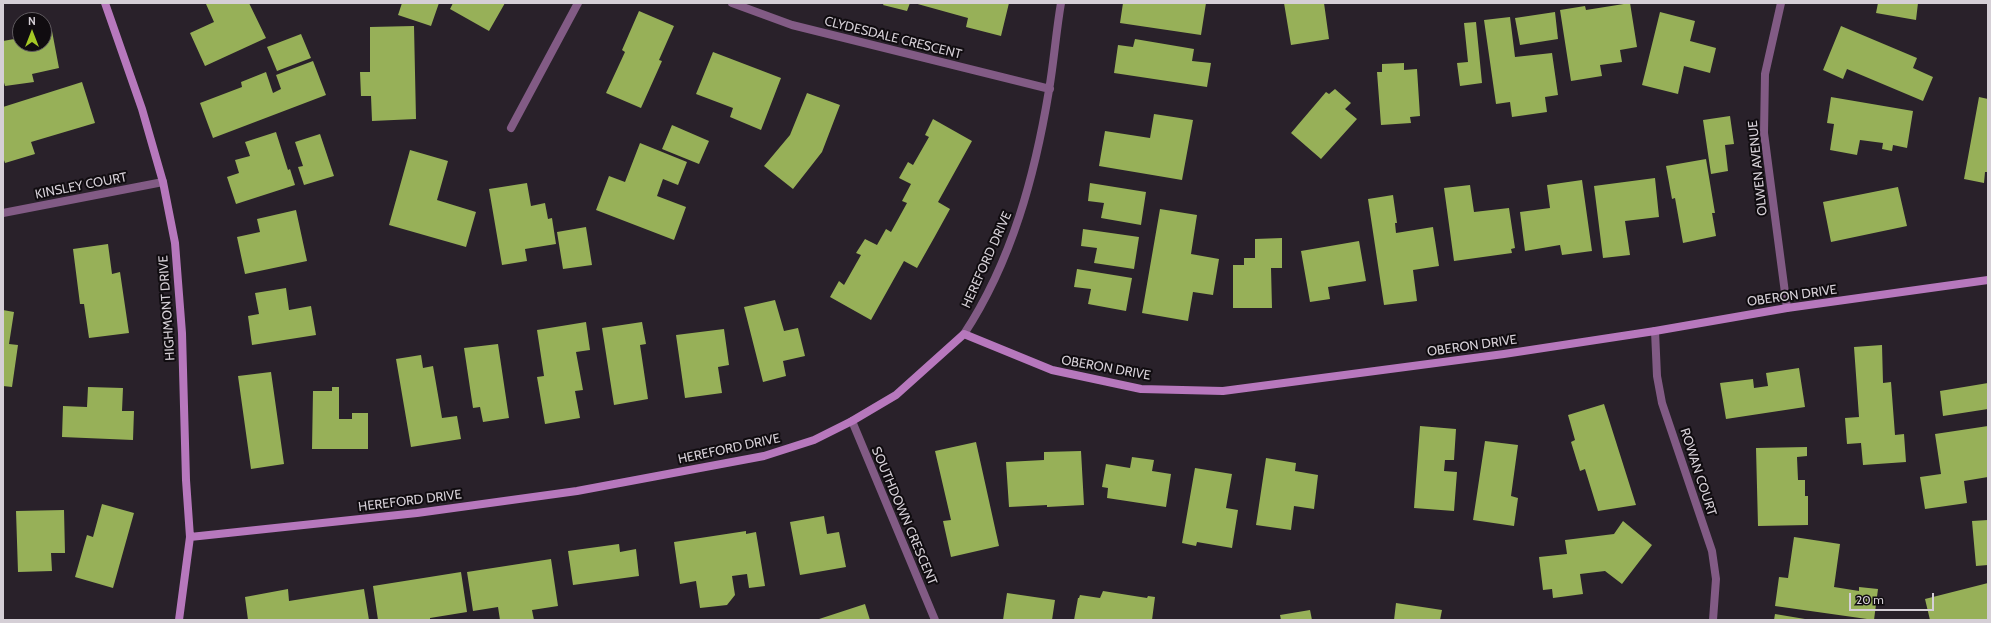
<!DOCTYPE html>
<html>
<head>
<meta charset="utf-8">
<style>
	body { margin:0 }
	#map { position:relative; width:1991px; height:623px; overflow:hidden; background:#29212a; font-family:Cabin,sans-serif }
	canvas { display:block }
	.frame { position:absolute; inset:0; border:4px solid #d5cfd6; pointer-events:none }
	.north { position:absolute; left:12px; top:12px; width:40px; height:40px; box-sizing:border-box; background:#100c10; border:1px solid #5f5a5f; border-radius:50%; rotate:0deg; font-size:11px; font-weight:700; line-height:16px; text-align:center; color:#d5cfd6 }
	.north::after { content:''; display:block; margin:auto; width:14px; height:18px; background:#a4c825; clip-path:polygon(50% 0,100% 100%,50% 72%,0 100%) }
	.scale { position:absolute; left:1849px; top:593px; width:85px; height:18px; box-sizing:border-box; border:2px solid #d5cfd6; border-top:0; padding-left:5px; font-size:12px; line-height:14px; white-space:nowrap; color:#d5cfd6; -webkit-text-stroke:3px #100c10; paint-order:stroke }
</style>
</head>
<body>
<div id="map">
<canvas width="1991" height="623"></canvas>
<div class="frame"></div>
<div class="north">N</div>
<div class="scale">20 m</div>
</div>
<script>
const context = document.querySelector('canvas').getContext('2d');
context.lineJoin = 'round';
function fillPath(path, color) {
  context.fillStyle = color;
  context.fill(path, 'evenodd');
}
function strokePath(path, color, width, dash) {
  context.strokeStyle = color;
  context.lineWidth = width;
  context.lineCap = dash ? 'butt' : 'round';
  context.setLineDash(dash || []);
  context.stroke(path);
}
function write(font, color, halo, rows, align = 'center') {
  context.font = font + ' Cabin,sans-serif';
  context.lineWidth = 4;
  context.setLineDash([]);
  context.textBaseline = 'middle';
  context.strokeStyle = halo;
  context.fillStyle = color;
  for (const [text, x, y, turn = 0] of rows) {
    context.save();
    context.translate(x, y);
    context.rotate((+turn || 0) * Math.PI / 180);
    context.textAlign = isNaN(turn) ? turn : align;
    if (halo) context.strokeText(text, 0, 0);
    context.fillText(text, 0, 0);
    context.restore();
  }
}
fillPath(new Path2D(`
	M208,3H249L266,38L205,66L190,33L214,22L206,4Z
	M402,3H439L431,26L398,15Z
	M453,3H505L489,31L450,9Z
	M884,3H910L907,11L883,5Z
	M914,3H1009L1001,36L966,27L968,18Z
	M1123,3H1206L1201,35L1120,23Z
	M1284,3H1324L1329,39L1291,45Z
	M1630,3L1637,47L1620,50L1622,62L1600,65L1602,76L1571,81L1560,10L1585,6L1586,10Z
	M1878,3H1918L1916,20L1876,13Z
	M639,11L674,26L659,60L662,61L641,108L606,93L625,52L622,50Z
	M1555,12L1558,39L1520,45L1515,18Z
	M1660,12L1695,21L1690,41L1716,48L1710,73L1684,66L1678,94L1642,85Z
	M1510,17L1515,57L1552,53L1558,95L1545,97L1547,112L1512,117L1510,102L1496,104L1484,20Z
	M1476,22L1482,83L1460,86L1457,63L1468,62L1464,23Z
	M414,26L416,119L372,121L371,96H361L360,72H370V27Z
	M1841,26L1917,58L1913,68L1933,77L1923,101L1847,69L1843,79L1823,70Z
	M52,31L59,68L32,74L34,82L5,86L3,79V41L20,38V44H44V33Z
	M301,34L311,58L277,71L267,47Z
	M1135,39L1194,49L1192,61L1211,63L1207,87L1114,73L1118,45L1133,47Z
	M713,52L781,78L761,130L730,117L733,108L696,94Z
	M313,61L326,95L213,138L200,103L242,87L241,82L266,72L273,93L281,89L276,75Z
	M1404,63V70L1417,69L1420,116L1410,117L1411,123L1381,125L1377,72H1382V64Z
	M82,82L95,123L31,142L35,154L5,163L3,157V107Z
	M1335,89L1351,103L1345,109L1357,119L1321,159L1291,133L1326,92L1329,94Z
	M807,93L840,105L822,152L793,189L764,166L790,135Z
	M1831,97L1913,111L1907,148L1893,145L1892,151L1882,149L1883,143L1860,140L1857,155L1830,150L1834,124L1827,123Z
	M1979,97L1988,99V172H1985L1984,183L1964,179Z
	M1154,114L1193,120L1182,180L1099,166L1105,131L1150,138Z
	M1730,116L1734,144L1725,145L1728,171L1711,174L1703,120Z
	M933,119L972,141L938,202L950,209L934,238L917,268L904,261L871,320L830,297L839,281L844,285L861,255L856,253L865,239L877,245L886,229L891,232L907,203L902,201L911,184L899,178L908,162L913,165L929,137L925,135Z
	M672,125L709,141L699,164L662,149Z
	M276,132L288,170L290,169L295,185L236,204L227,177L239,173L235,160L250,156L245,142Z
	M320,134L334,176L304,185L298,167L303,166L295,142Z
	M640,143L687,162L678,185L663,179L657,196L686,207L674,240L596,210L609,176L625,182Z
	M410,150L448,161L437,200L476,212L466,247L389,225Z
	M1706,159L1715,213H1712L1716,236L1683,243L1675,198L1672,199L1666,166Z
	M1655,178L1659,217L1625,221L1630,255L1603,258L1594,186Z
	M1582,180L1592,251L1562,255L1560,245L1525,251L1520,212L1550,208L1547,185Z
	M527,183L531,206L545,203L548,219L552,218L556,244L525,249L527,261L502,265L489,189Z
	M1090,183L1146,192L1141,225L1101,218L1104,203L1088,201Z
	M1470,185L1474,212L1509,208L1515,248L1511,249L1512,253L1454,261L1444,188Z
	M1898,187L1907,226L1831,242L1823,202Z
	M1393,195L1397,223H1395L1396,233L1433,227L1439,266L1413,270L1417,301L1384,305L1368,199Z
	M1160,209L1197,215L1191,254L1219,259L1213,295L1193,292L1188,321L1142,313Z
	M296,210L307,261L245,274L237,237L260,232L257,219Z
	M586,227L592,265L563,269L557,232Z
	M1083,229L1139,237L1134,269L1094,263L1097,248L1081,246Z
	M1282,238V268H1271L1272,308H1233V265H1244V258H1255V239Z
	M1359,241L1366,281L1328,287L1330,299L1310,302L1301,251Z
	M108,244L112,274L120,272L129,333L89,338L84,304H80L73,249Z
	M1077,269L1132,278L1126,311L1088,304L1091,289L1074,287Z
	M286,288L289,310L311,306L316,335L252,345L248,316L259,314L255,293Z
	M775,300L784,331L798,328L805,356L783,361L786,376L763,382L744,307Z
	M3,310L14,312L9,344L18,345L12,387L3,386Z
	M586,322L590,350L576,352L583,390L575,391L580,418L545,424L537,377L544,376L537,330Z
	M642,322L646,344L640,345L648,399L614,405L602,328Z
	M724,329L729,365L718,367L722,393L685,398L676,335Z
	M498,344L509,418L483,422L480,407L473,408L464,348Z
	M1882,345L1883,383L1891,382L1895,435L1904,434L1906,462L1863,465L1861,443L1847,444L1845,418L1859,417L1854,347Z
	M421,355L423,368L433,366L442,418L457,416L461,439L411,447L396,359Z
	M1799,368L1805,407L1726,419L1720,383L1753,379L1754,388L1768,386L1766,373Z
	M271,372L284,464L251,469L238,376Z
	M1988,383V409L1943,416L1940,391Z
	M88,387L123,388L122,411H134L133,440L62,437L63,406L87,407Z
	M332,387H339V419H352V413H368V449H312L313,391H332Z
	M1604,404L1636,505L1598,511L1585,469L1580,471L1571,442L1575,440L1568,415Z
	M1420,426L1456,429L1454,460H1445L1444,471L1457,472L1454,511L1414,508Z
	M1988,426V477L1964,481L1967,503L1925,509L1920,477L1941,474L1935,434Z
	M1485,441L1518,445L1511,496L1518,498L1514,526L1473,520Z
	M976,442L999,546L951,557L943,521L951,520L935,451Z
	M1807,447V456L1797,457L1798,480H1805V496H1808V525L1758,526L1756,448Z
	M1081,451L1084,505L1047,507V505L1009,507L1006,462L1044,460V452Z
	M1132,457L1154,460L1152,471L1171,474L1166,507L1107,498L1108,488L1102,487L1106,464L1130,468Z
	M1266,458L1296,463L1295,471L1318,475L1314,509L1294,506L1291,530L1256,525Z
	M1195,468L1232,474L1226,508L1238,510L1232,548L1197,542L1196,546L1182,543Z
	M102,504L134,513L113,588L75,577L87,535L93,537Z
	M64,510L65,553H51L52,571L18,572L16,511Z
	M824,516L827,534L839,532L846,567L800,575L790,522Z
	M1988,520V565L1976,566L1972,521Z
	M1623,521L1652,545L1622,584L1605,571L1580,574L1583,594L1553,598L1552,589L1543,590L1539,557L1567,554L1565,540L1614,534Z
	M746,531V534L756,532L765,586L749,588L747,574L732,576L735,595L727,605L700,608L696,581L680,584L674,542Z
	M1794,537L1840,544L1834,587L1859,591V587L1878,589L1874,620L1775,606L1779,577L1788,578Z
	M619,544L620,552L636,549L639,576L573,585L568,551Z
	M551,559L558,606L532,610L534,620H500L498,607L473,611L467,572Z
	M461,572L467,612L430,618V620H378L373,586Z
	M1988,583V620H1930L1925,599Z
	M288,589L289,601L364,589L369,620H248L245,597Z
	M1103,591L1147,598L1148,596L1155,597L1152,620H1074L1078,598H1079L1080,595L1100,598Z
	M1007,593L1055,600L1052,620H1003Z
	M1396,603L1442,610L1440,620H1394Z
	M865,604L870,620H816Z
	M1310,610L1312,620H1281L1280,615Z
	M1775,614L1805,619V620H1774Z`), '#97b058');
strokePath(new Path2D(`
	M732,3L792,25L1050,89
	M1781,3L1765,74L1764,133L1787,308
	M511,128L578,3
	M3,213L163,182
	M1655,331L1657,376L1662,403L1712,551L1716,579L1713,620
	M964,334C1012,261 1035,175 1049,90C1054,61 1056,32 1061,3
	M852,421L935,620`), '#825b85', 8);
strokePath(new Path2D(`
	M105,3L142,109L163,182L175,243L182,333L186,480L190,537L179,620
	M190,537L417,513L577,491L764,456L814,440L852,421L896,395L964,334L1052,370L1141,389L1223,391L1504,354L1655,331L1787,308L1988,280`), '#b778bd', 8);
write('13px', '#d5cfd6', '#100c10', [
	["CLYDESDALE CRESCENT",893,38,14],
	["OLWEN AVENUE",1758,168,-96],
	["KINSLEY COURT",81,186,-11],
	["HEREFORD DRIVE",987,260,-66],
	["OBERON DRIVE",1792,296,-8],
	["HIGHMONT DRIVE",167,308,-94],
	["OBERON DRIVE",1472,346,-8],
	["OBERON DRIVE",1106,368,10],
	["HEREFORD DRIVE",729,449,-12],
	["ROWAN COURT",1698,472,72],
	["HEREFORD DRIVE",410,501,-7],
	["SOUTHDOWN CRESCENT",904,516,67]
]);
</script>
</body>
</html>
